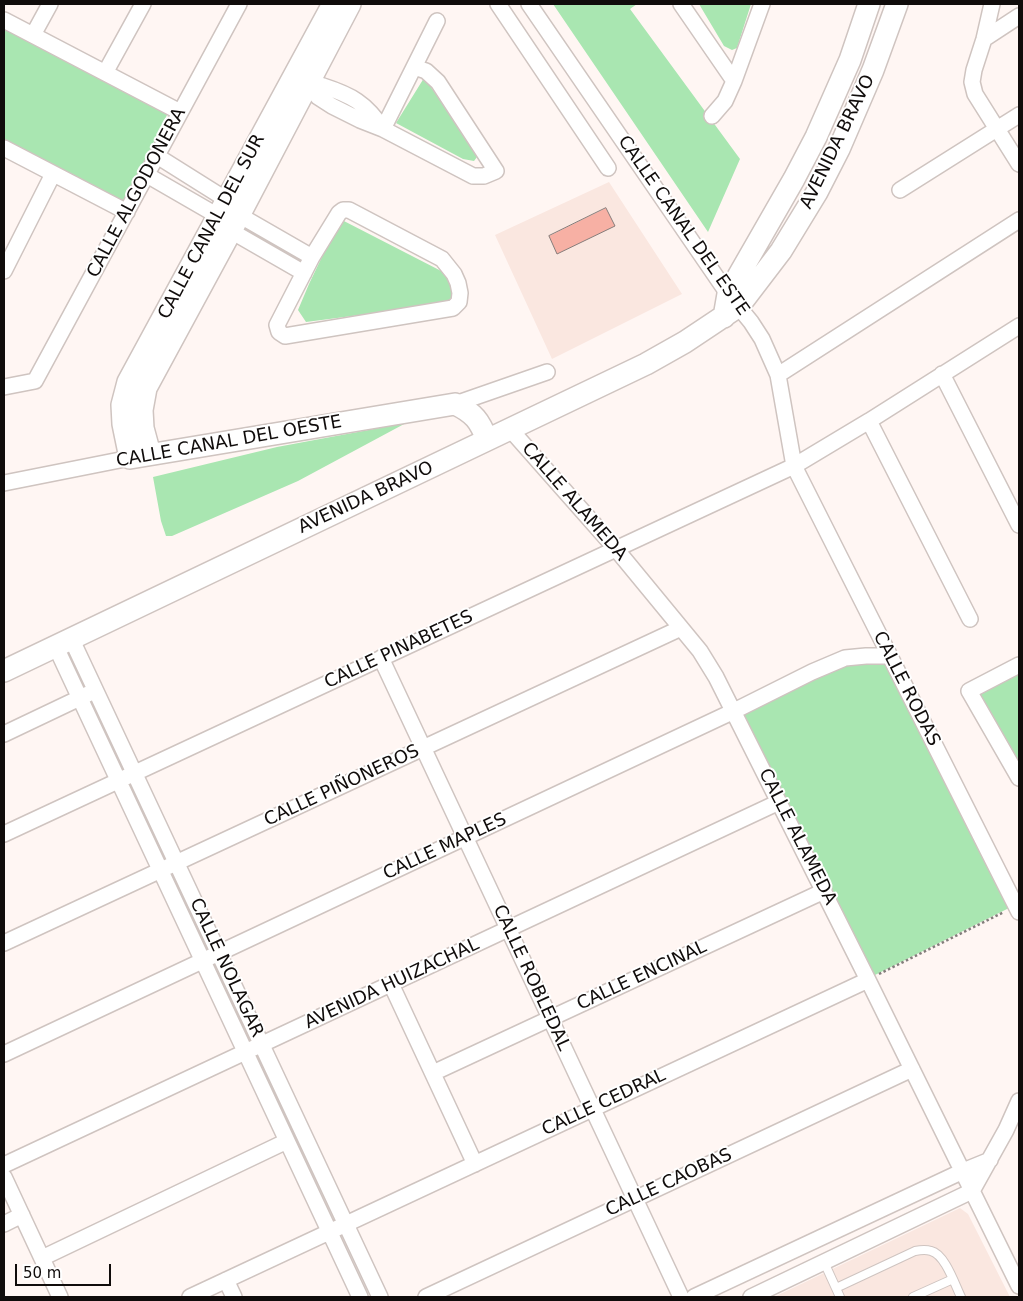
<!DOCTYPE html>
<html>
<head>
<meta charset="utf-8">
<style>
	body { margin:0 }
	#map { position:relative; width:1023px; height:1301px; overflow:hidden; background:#fff6f3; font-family:"DejaVu Sans",sans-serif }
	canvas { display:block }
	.frame { position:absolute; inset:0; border:5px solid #100c0b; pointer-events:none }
	.scale { position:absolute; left:15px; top:1264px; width:96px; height:22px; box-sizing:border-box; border:2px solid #100c0b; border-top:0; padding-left:6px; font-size:15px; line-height:18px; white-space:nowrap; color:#100c0b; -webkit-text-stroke:4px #fff; paint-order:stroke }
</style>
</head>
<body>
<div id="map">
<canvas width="1023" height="1301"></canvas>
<div class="frame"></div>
<div class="scale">50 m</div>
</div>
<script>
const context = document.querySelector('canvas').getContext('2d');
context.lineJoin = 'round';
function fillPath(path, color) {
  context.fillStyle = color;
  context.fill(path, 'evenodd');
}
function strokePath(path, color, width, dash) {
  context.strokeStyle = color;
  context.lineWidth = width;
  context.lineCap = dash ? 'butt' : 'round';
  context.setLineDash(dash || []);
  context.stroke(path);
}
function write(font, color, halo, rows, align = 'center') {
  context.font = font + ' "DejaVu Sans",sans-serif';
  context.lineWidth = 4;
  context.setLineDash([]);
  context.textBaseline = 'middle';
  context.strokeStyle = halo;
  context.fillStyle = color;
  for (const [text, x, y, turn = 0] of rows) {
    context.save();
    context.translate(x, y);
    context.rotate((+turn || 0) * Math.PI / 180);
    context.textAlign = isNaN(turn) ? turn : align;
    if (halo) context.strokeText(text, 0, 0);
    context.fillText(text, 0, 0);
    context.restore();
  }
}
fillPath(new Path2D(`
	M609,182L682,294L552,359L495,235Z
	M960,1208L968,1214L1010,1297H774Z`), '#fae7e0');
fillPath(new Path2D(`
	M553,4H637L630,9L740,159L708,232Z
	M699,4H751L737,48L732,50L724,46Z
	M4,27L168,113L123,204L4,141Z
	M424,78L480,153L474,161L463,159L396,123Z
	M340,219L447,274L455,293L449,300L422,307L306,322L298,310L309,284Z
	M406,423L298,481L172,536H166L161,521L153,477L277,447Z
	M889,658L1015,905L869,978L735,712L844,660Z
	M1019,667V776L971,692Z`), '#a9e6b1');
const building = new Path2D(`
	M606,208L615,226L557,254L549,236Z`);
fillPath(building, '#f7b0a4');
strokePath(building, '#877d7b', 1);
const lane = new Path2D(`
	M824,1262L840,1297
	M836,1288L915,1251C920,1250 925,1249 931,1251C945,1254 955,1285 961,1297
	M913,1297L953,1279`);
const street = new Path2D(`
	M498,4L608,168
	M529,4L728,294L751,322L762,339L778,375L794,466L1019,912
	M681,4L734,81
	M992,4L984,39L974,70L972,82L975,94L1019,164
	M4,20L180,112
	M33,35L50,4
	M984,39L1019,16
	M105,73L143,4
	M303,81C310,84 316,83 323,86C351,95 366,103 383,129
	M308,84L318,97L332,106L360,120L383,129L473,176H484L496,171L438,82L426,71L414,67
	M712,116L725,101L734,81L762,4
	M383,129L437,21
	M4,148L127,212
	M157,156L227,200L239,215L312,257
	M147,175L218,216L231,231L304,273
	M900,190L1019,115
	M343,210H349L442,259L454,274L458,283L460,293L459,302L453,308L285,336L279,332L277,325L312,257L339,213Z
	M4,271L53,174
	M942,374L1019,525
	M778,375L1019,220
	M4,387L35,381L239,4
	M455,404L547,372
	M869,421L970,619
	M510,429L616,549L700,651L716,677L868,980L1019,1286
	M4,483L130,458
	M71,638L380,1297
	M55,645L360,1297
	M381,658L681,1297
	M1019,665L969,691L1019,778
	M4,734L88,694
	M4,834L794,466L869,421L1019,326
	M4,943L681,628
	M391,984L475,1164
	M4,1054L734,711L812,672L845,658L866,656H890
	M433,1073L824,891
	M4,1165L779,802
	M4,1177L60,1297
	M4,1224L22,1215
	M42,1258L287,1141
	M226,1280L234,1297
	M190,1297L868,980
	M426,1297L912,1069
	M694,1297L963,1171L990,1160
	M751,1297L972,1191L1006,1130L1019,1101`);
const secondary = new Path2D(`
	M333,4L128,382L122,405L123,424L130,458L455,404C474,413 480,421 487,440
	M724,317L728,294L794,179L816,137L850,60L869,4
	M150,454L143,428L142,410L146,388L231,231L350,4
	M4,671L646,364L685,342L739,306L781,251L817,192L839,149L873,70L897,4`);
strokePath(lane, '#cfc4c0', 10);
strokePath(street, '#cfc4c0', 18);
strokePath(secondary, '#cfc4c0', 24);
strokePath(new Path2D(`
	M879,974L1004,912`), '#837d7b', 2.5, [2.5, 2.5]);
strokePath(lane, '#fff', 8);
strokePath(street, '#fff', 15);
strokePath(secondary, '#fff', 21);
write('18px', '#100c0b', '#fff', [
	["AVENIDA BRAVO",838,142,-64],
	["CALLE ALGODONERA",137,193,-62],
	["CALLE CANAL DEL ESTE",683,226,55],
	["CALLE CANAL DEL SUR",212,227,-62],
	["CALLE CANAL DEL OESTE",229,442,-10],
	["AVENIDA BRAVO",366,498,-25],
	["CALLE ALAMEDA",574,502,49],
	["CALLE PINABETES",399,650,-25],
	["CALLE RODAS",906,689,63],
	["CALLE PIÑONEROS",342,786,-25],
	["CALLE ALAMEDA",797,837,63],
	["CALLE MAPLES",445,847,-25],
	["CALLE NOLAGAR",226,968,65],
	["CALLE ENCINAL",642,976,-25],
	["CALLE ROBLEDAL",531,978,65],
	["AVENIDA HUIZACHAL",392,984,-25],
	["CALLE CEDRAL",604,1103,-25],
	["CALLE CAOBAS",669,1183,-25]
]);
</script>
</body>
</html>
